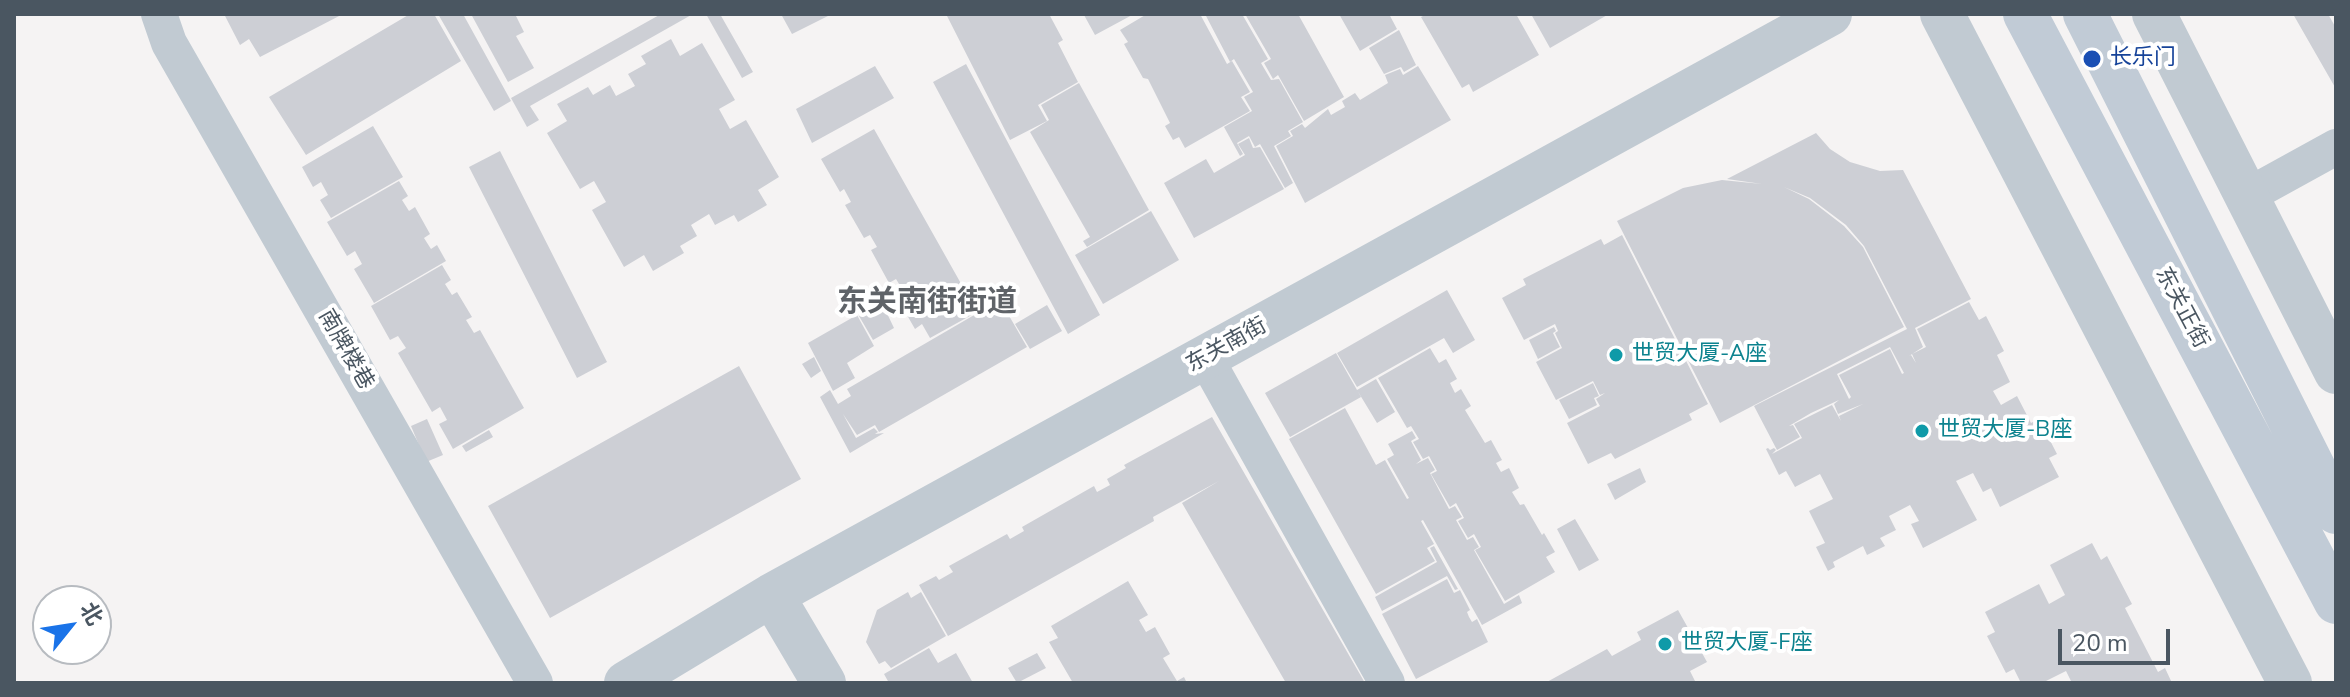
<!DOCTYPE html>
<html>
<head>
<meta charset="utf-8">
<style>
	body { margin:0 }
	#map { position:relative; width:2350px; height:697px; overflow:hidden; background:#f5f3f3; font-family:"Nunito Sans","Noto Sans SC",sans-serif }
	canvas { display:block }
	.frame { position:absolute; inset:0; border:16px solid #4a5661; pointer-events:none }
	.north { position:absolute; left:32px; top:585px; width:80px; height:80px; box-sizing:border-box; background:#fff; border:2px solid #b7bbc0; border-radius:50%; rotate:60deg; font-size:22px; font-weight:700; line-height:32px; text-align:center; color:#4a5661 }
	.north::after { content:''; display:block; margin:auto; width:28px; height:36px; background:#1a73e8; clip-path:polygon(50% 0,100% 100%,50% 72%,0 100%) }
	.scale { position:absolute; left:2058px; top:629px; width:112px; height:36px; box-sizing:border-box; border:4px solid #4a5661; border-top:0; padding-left:10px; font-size:24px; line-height:28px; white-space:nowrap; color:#4a5661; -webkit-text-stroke:6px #fff; paint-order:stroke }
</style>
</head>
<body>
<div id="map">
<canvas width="2350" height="697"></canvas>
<div class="frame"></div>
<div class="north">北</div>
<div class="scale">20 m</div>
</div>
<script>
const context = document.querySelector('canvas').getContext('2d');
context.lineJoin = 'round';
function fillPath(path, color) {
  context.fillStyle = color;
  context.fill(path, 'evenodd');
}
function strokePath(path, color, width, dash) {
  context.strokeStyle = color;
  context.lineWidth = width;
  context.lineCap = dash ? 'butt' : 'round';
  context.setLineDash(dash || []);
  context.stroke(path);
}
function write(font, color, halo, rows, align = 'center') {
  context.font = font + ' "Nunito Sans","Noto Sans SC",sans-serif';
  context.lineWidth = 8;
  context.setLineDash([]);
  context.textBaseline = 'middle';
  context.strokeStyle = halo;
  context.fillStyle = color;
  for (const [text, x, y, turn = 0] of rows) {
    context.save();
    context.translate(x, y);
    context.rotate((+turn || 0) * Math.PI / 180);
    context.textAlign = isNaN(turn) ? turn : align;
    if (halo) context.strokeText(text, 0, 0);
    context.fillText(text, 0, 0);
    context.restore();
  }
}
fillPath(new Path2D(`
	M224,14H343L260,57L249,39L240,45Z
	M410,14H434L461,61L306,155L269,97Z
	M438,14H463L511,101L494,111Z
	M471,14H515L524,32L516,36L534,68L508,82Z
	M661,14H693L530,106L539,120L527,127L511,98Z
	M706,14H720L753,72L742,78Z
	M781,14H832L792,34Z
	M946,14H1049L1063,40L1058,43L1078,82L1038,105L1047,121L1010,140Z
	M1087,14H1134L1095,35L1084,15Z
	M1147,14H1200L1227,64L1232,61L1250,92L1241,97L1250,111L1185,148L1179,137L1173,140L1165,126L1170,123L1148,79L1143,78L1124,44L1128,42L1120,30Z
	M1205,14H1242L1268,59L1261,63L1271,80L1279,79L1303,122L1288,131L1291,136L1274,146L1293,183L1285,188L1260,144L1255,147L1249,136L1237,143L1243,154L1240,156L1224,127L1252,111L1244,97L1253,92L1234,59L1230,62Z
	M1245,14H1298L1344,97L1304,121L1278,75L1273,79L1264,63L1271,59Z
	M1339,14H1389L1397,29L1360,51Z
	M1427,14H1516L1539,55L1473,92L1469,84L1462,88L1421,17Z
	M1531,14H1609L1550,48Z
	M2293,14H2328L2336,28V89Z
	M1399,30L1416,65L1404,72L1401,67L1384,74L1369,48Z
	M671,39L680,56L702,43L735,100L719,109L730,129L746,120L779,177L758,190L767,205L738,222L734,215L715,225L709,214L691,225L697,236L680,246L684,253L653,271L644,255L624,267L592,210L606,202L594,181L580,189L547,133L567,121L557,104L588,87L593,95L610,85L616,96L635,86L628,74L646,64L641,56Z
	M966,64L1100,315L1068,334L933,82Z
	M875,66L894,98L812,143L796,109Z
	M1418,66L1451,120L1305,203L1276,146L1293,136L1290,131L1302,124L1305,128L1328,109L1331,115L1345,107L1342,101L1355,93L1360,100L1388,83L1385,75L1400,69L1403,75Z
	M1079,83L1149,210L1087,247L1083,241L1090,237L1030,132L1049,120L1041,105Z
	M373,126L403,177L331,218L320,200L328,195L321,182L313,187L302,167Z
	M874,129L977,312L930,338L922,324L915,329L896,296L904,292L896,279L889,283L871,250L877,247L870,235L864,238L845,205L851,202L844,189L840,192L821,159Z
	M1816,133L1830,149L1850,162L1880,171L1903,170L1971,299L1915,328L1923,347L1909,356L1911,355L1916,363L1912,354L1926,347L1917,329L1969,302L1979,320L1986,316L2004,351L1997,355L2010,382L1993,391L2001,405L2017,396L2031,423L2039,419L2057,454L2049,458L2059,477L2000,507L1991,488L1983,492L1973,473L1956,481L1977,520L1923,548L1911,524L1919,521L1910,505L1889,516L1896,530L1880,538L1885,546L1867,555L1863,546L1833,562L1835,567L1828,571L1816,547L1825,543L1809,511L1833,499L1820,474L1795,487L1786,471L1779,475L1766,449L1768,448L1770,450L1774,448L1776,450L1772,454L1802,438L1794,424L1832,405L1841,421L1839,416L1863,404L1838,414L1834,404L1839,400L1811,413L1789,426L1793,425L1800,437L1777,450L1754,406L1907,329L1864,246L1846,225L1810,198L1784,187L1809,199L1844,226L1863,247L1904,327L1720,423L1617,221L1683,188L1722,180L1762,184L1727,179ZM1890,347L1904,373L1902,374L1890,349L1839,375L1851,397L1849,399L1837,374Z
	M1249,138L1253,148L1260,147L1284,189L1194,238L1164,183L1206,159L1214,173L1245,155L1238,144Z
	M500,151L607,362L577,378L469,167Z
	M399,181L408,196L402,200L409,211L415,207L430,234L424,238L431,249L437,245L446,261L374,303L354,269L362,264L355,251L347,256L327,222Z
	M1151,211L1179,260L1103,304L1075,255Z
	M1622,235L1708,404L1689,414L1692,420L1615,459L1611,453L1588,464L1567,423L1600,406L1596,399L1605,393L1600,395L1593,381L1556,400L1536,362L1562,348L1555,333L1558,331L1555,324L1524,340L1502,298L1526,285L1523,279L1601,239L1604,245Z
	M442,265L451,280L445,284L452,295L457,292L472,317L466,320L474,333L480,330L524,408L453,449L439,424L447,420L440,407L432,412L398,353L406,348L398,336L390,340L371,306Z
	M1447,290L1475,340L1453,353L1444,338L1357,387L1337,353Z
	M1000,300L1027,347L879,432L875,425L857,435L843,414L856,438L874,428L878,432L875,434L884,433L850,453L820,397L830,390L838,404L851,396L847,389Z
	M882,303L894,328L873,340L859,316Z
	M1047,305L1062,331L1030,349L1015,324Z
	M857,315L874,346L847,363L855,378L833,391L808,343Z
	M1554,327L1556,331L1553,333L1560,347L1538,359L1529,340Z
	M1430,348L1439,363L1446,359L1457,379L1450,383L1455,393L1461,389L1471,406L1465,410L1485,443L1491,440L1502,460L1496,463L1501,472L1509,468L1519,488L1512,492L1520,505L1524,504L1542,535L1544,533L1555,552L1546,557L1555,572L1505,601L1475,550L1481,547L1474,534L1468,538L1458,521L1464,518L1456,503L1450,507L1431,474L1437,471L1429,456L1423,459L1413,442L1419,439L1411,426L1407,428L1378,378Z
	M1336,353L1361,397L1290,437L1265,393Z
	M814,357L821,371L811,378L802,364Z
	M739,366L801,479L550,618L488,506Z
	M1376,379L1395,412L1377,423L1357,390Z
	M1593,383L1599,396L1594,398L1597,405L1569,419L1559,400Z
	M1345,408L1376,465L1385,460L1407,499L1409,498L1387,459L1394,455L1388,444L1412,431L1416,438L1411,441L1421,460L1416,464L1428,458L1435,470L1430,473L1449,509L1455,506L1462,517L1456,520L1467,540L1473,537L1479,547L1474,550L1504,604L1519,595L1522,603L1482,625L1423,520L1421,521L1434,544L1427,548L1435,561L1376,594L1289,439Z
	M1212,417L1365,683H1286L1182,503L1219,481L1153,517L1154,521L948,636L919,585L936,576L939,580L953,572L949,566L1007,534L1010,539L1024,531L1022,527L1094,486L1097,492L1110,485L1107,479L1126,468L1124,465Z
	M427,419L443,455L426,462L411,426Z
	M489,430L493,437L466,452L462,446Z
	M1640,468L1646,482L1615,500L1607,484Z
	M1575,519L1599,560L1579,571L1557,529Z
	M2092,543L2101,560L2107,556L2132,604L2125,608L2158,672L2165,668L2172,683H2072L2066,671L2042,683H2021L2014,669L2006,673L1987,636L1995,632L1985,612L2039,584L2049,604L2065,595L2050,565Z
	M1434,546L1458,589L1455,590L1447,576L1382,611L1375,597L1437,562L1430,548Z
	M1447,579L1454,593L1460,590L1470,610L1467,612L1469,617L1472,622L1477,619L1488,642L1416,679L1382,614Z
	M1128,581L1148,615L1139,620L1146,632L1155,627L1170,654L1163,658L1177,681L1184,677L1187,683H1073L1049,642L1058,638L1051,626Z
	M908,592L911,598L921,592L946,636L891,668L885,661L879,664L866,642L877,610Z
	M1678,610L1707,662L1690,671L1696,683H1545L1607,649L1612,656L1641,640L1637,632Z
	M929,648L938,663L956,653L973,683H889L884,674Z
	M1037,653L1046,668L1017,683L1008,668Z`), '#cdcfd5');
strokePath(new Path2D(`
	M159,14L169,43L535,683
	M2247,196L2336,147
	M1205,357L1387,683`), '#c1cad2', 36);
strokePath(new Path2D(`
	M1942,14L2290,683
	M2154,14L2336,372
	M772,595L824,683
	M626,683L772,595L1830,14`), '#c1cad2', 44);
strokePath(new Path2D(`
	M2025,14L2336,602
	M2085,14L2336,512`), '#c1cbd6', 44);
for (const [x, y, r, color] of [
	[2092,59,10,"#1a4fb4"],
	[1616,355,8,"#0f9aa8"],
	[1922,431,8,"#0f9aa8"],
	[1665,644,8,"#0f9aa8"]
]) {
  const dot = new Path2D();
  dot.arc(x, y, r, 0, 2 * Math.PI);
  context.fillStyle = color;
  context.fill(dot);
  strokePath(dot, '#fff', 3);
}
write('22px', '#164399', '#fff', [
	["长乐门",2110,59]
], 'left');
write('22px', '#4a5661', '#fff', [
	["东关正街",2181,308,62],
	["东关南街",1227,346,-29],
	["南牌楼巷",345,350,60]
]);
write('22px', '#0d838f', '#fff', [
	["世贸大厦-A座",1632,355],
	["世贸大厦-B座",1938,431],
	["世贸大厦-F座",1681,644]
], 'left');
write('bold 30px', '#5f6368', '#fff', [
	["东关南街街道",927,304]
]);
</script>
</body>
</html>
